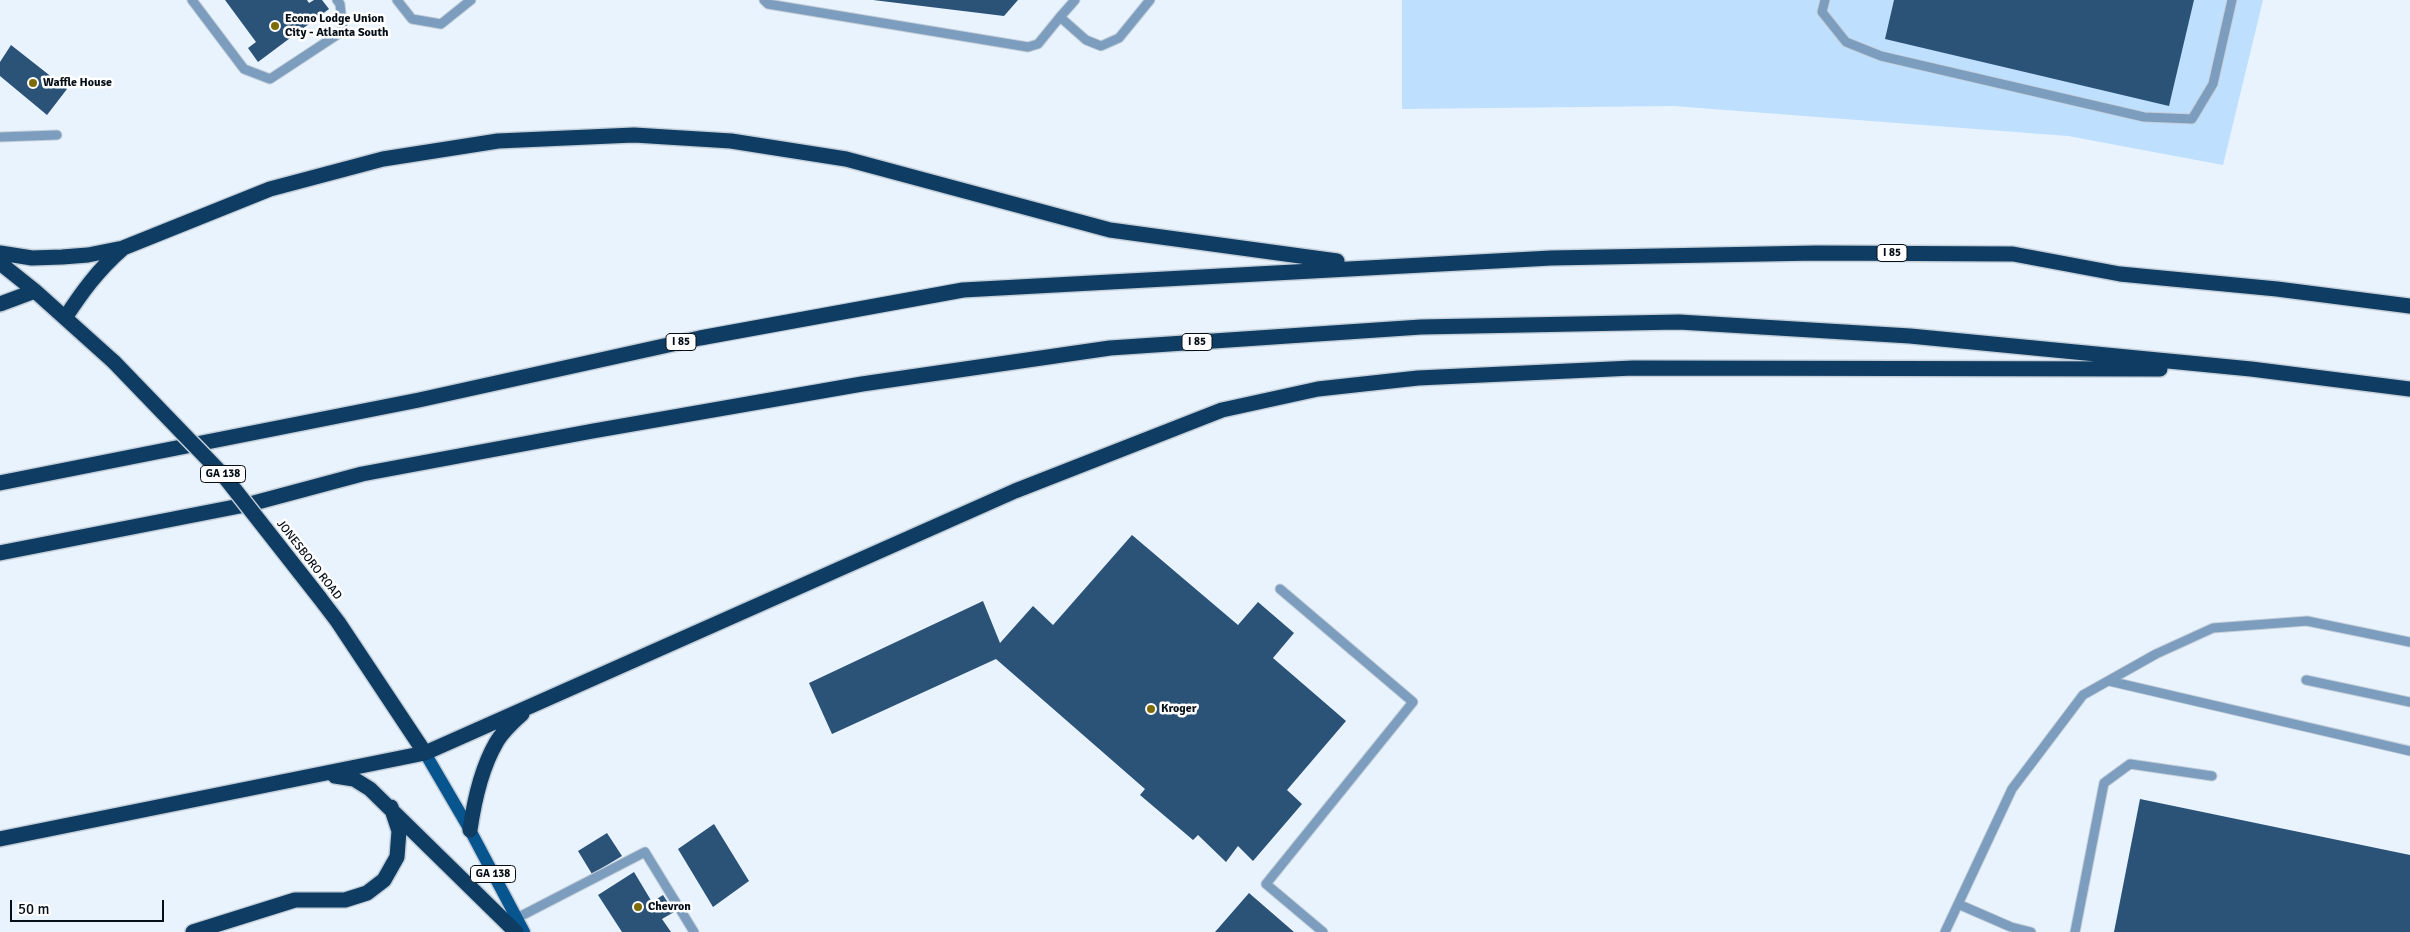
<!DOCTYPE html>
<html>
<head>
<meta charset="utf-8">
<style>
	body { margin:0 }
	#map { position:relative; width:2410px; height:932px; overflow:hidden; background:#e8f3fe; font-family:Signika,sans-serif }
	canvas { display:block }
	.scale { position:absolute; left:10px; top:900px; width:154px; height:22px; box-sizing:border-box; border:2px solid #060f18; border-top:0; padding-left:6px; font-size:15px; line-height:18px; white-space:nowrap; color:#060f18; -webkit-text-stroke:4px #fff; paint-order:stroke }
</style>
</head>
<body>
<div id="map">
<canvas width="2410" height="932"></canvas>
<div class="scale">50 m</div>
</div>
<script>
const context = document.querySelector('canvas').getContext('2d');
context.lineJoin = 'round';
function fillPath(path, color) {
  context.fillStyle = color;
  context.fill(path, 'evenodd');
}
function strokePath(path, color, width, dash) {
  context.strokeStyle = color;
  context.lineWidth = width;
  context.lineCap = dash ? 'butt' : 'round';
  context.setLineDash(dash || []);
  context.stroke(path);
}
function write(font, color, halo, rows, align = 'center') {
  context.font = font + ' Signika,sans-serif';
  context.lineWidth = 5;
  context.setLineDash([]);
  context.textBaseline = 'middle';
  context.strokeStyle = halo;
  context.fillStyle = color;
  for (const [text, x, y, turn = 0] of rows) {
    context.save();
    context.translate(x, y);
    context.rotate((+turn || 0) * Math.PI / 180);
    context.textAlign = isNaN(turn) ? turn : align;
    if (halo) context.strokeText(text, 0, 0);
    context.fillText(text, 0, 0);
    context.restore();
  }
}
fillPath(new Path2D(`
	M1402,0H2263L2223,165L2068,136L1673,106L1402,109Z`), '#bfdffe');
fillPath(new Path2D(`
	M225,0H307L309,3L314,0H322L329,9L258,62L248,48L256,42Z
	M873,0H1018L1004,16Z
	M1894,0H2194L2169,106L1885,39Z
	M11,45L67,89L47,115L0,76V62Z
	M1132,535L1238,625L1258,602L1294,633L1273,658L1346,721L1287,790L1302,804L1253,861L1238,846L1226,862L1198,835L1193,840L1140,795L1145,789L996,659L832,734L809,683L983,601L1000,643L1033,606L1053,625Z
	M2140,799L2410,855V932H2114Z
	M714,824L749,881L713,907L678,849Z
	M607,833L622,856L592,874L578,851Z
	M634,872L652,902L663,895L674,912L662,919L671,932H622L598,895Z
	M1249,893L1294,932H1215Z`), '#2b5277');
const lane = new Path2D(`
	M192,0L244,69L270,79L343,31L340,4L337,0
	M397,0L412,19L441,24L471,0
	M764,0L768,4L1028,47L1038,44L1060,17L1086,40L1101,46L1119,38L1150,0
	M1825,0L1822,12L1846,42L1881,56L2144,117L2192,119L2213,84L2232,0
	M1060,17L1075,0
	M0,137L57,135
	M1280,589L1413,702L1266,884L1323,932
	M2306,680L2410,702
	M2109,681L2410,751
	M1958,904L2011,927L2031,932
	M517,918L645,852L694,932
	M1945,932L2012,789L2083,695L2156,654L2213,628L2307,621L2410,642
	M2075,932L2104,783L2130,764L2212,776`);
const primary = new Path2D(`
	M425,753L470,830L524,932`);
const highway = new Path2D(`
	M0,253L32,258L62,257L88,255L123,248L270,189L383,159L498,141L634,135L731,141L846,159L1110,230L1337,261
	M0,263L35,291L114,362
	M0,304L35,291
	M65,318C82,292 98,270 122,249
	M0,483L419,400L700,338L963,290L1551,258L1817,253L2013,254L2120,274L2277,289L2410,306
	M0,553L250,504L362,474L593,431L862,384L1110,348L1421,327L1679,322L1910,336L2251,369L2410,389
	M319,597L338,622L425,753
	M335,776L354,779L370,789L516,932
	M470,830C474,802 481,769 496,743C502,732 513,722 522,714
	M0,839L425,753L1015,491L1222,410L1318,389L1418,378L1633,368L2160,369
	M193,932L295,900H345L367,893L384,880L397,857L399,831L391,807`);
strokePath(lane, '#c4cfd9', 11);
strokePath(primary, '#c4cfd9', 15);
strokePath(highway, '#c4cfd9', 18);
strokePath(lane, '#7c9dbe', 9);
strokePath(primary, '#06558e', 12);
strokePath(highway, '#0e3c62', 15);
const highwayBridge = new Path2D(`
	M114,362L224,476L319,597`);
strokePath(highwayBridge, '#c4cfd9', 18, []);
strokePath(highwayBridge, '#0e3c62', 15);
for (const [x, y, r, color] of [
	[275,26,5,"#7d6c06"],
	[33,83,5,"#7d6c06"],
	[1151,709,5,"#7d6c06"],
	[638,907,5,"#7d6c06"]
]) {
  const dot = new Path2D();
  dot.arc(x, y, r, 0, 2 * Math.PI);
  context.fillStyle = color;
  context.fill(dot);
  strokePath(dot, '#fff', 2);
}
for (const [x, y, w] of [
	[1892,253,30],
	[681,342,30],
	[1197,342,30],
	[223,474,45],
	[493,874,45]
]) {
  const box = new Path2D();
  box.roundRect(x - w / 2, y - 8.5, w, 17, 4);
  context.fillStyle = '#fff';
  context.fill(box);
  strokePath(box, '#060f18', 1);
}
write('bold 11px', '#060f18', null, [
	["I 85",1892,253],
	["I 85",681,342],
	["I 85",1197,342],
	["GA 138",223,474],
	["GA 138",493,874]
]);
write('bold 12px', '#060f18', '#fff', [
	["Econo Lodge Union",285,19],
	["City - Atlanta South",285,33],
	["Waffle House",43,83],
	["Kroger",1161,709],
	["Chevron",648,907]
], 'left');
write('12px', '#060f18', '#fff', [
	["JONESBORO ROAD",309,560,52]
]);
</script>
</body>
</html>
